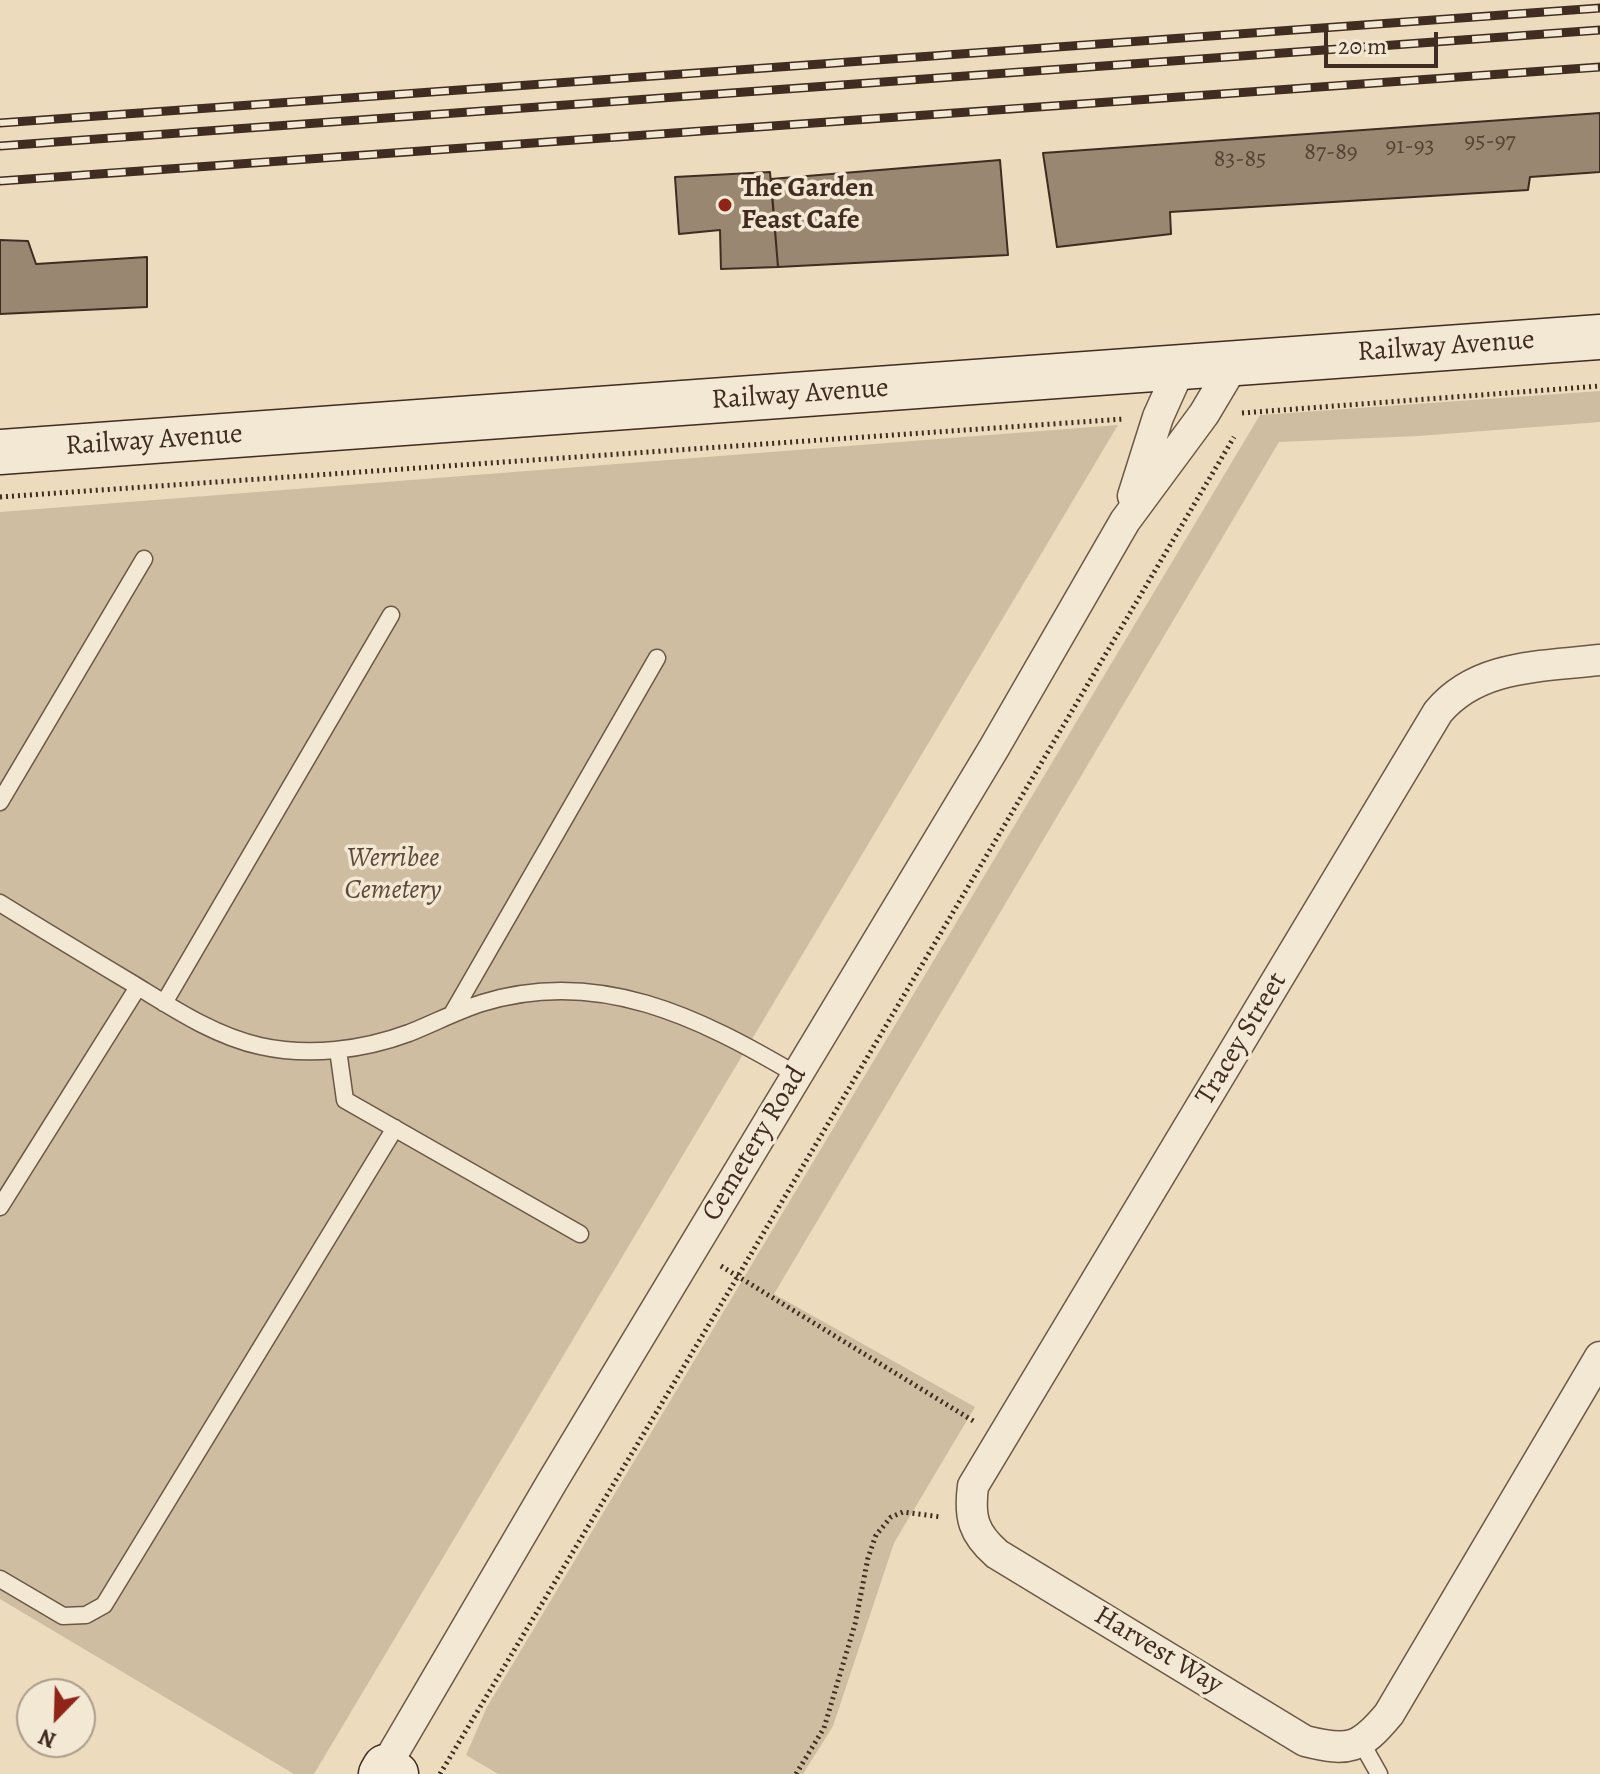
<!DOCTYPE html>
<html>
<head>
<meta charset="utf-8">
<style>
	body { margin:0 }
	#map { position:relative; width:1600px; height:1774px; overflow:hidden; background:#ecdbbc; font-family:Alegreya,serif }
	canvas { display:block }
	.north { position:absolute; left:16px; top:1678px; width:80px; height:80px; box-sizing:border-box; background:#f3e8d3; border:2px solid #ab9d8b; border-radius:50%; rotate:203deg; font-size:22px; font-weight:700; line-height:32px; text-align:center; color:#402c20 }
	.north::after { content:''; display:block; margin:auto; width:28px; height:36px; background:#8f2418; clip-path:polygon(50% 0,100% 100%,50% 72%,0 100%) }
	.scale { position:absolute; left:1324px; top:32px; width:114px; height:36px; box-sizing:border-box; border:4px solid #402c20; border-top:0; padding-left:10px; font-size:24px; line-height:28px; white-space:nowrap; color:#402c20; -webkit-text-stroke:6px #f3e8d3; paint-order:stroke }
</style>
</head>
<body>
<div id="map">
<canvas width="1600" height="1774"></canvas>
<div class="north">N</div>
<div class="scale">20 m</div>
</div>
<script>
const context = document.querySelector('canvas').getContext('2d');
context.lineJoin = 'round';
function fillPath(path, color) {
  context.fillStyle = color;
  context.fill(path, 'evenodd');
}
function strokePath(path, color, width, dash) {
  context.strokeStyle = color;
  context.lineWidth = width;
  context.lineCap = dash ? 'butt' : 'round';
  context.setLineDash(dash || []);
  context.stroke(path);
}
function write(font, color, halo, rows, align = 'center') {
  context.font = font + ' Alegreya,serif';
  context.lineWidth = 7;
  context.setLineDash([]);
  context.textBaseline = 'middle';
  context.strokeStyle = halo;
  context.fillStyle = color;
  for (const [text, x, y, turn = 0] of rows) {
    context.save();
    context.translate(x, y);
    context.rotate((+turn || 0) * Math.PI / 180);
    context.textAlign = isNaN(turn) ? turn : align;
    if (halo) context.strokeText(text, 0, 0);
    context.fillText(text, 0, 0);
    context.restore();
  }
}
fillPath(new Path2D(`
	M1600,391V422L1418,436L1279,442L774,1294L975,1407L894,1543L833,1726L803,1774H498L466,1755L487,1707L1260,415Z
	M1118,425L314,1774H294L0,1599V512Z`), '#cfbda1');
const building = new Path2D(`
	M1600,113V172L1530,177L1528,190L1170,212L1171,234L1057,247L1043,153Z
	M1000,160L1008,255L778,267L771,179Z
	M770,172L778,267L721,269L720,230L679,234L675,177Z
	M0,240L28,241L36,264L147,257V307L0,314Z`);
fillPath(building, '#998771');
strokePath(building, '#402c20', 2);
const lane = new Path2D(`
	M0,802L144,559
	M0,903C45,931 90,958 135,985C174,1009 215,1036 260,1046C309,1057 363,1050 409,1033C434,1023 457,1011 482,1003C598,967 699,1017 797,1075
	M164,1003L391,615
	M452,1014L657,658
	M338,1050L345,1100L580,1234
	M0,1207L138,987
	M0,1579L63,1616L86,1615L104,1605L395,1128
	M1361,1742L1379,1774`);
const street = new Path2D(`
	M1133,496L1158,417L1180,368
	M1600,660C1542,667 1478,664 1438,712L973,1486C969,1517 973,1533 997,1554L1305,1741C1349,1752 1360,1749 1389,1714L1600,1357
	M385,1767L552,1482L994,748L1125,521L1204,414L1235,362`);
const secondary = new Path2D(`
	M0,452L1600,337
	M381,1774L385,1767L396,1774`);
strokePath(lane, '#6b5847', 19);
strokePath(street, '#6b5847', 33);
strokePath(secondary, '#402c20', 47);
strokePath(new Path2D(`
	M1242,413L1600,386
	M0,497L1124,419
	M721,1266L975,1422
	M440,1774L738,1276L1234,437
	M796,1774L824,1728L855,1624L868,1558L876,1535L891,1517L903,1512L941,1517`), '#402c20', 5, [2, 4]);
strokePath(lane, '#f3e8d3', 16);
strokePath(street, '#f3e8d3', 30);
strokePath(secondary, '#f3e8d3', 44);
const rail = new Path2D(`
	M0,123L1600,8
	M0,146L1600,30
	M0,181L1600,67`);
strokePath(rail, '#402c20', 9);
strokePath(rail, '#f3e8d3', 6, [18]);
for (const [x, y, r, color] of [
	[725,205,8,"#8f2418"]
]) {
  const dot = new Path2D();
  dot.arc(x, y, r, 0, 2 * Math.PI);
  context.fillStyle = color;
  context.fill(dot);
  strokePath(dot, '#f3e8d3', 3);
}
write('24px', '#564334', null, [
	["95-97",1490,142],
	["91-93",1410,147],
	["87-89",1331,153],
	["83-85",1240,160]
]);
write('bold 28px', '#402c20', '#f3e8d3', [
	["The Garden",741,189],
	["Feast Cafe",741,221]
], 'left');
write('28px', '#402c20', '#f3e8d3', [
	["Railway Avenue",1446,347,-4],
	["Railway Avenue",800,395,-4],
	["Railway Avenue",154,441,-4],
	["Tracey Street",1242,1039,-59],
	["Cemetery Road",755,1144,-59],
	["Harvest Way",1158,1651,31]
]);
write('italic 28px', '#5d493a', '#f3e8d3', [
	["Werribee",393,859],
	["Cemetery",393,891]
]);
</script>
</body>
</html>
